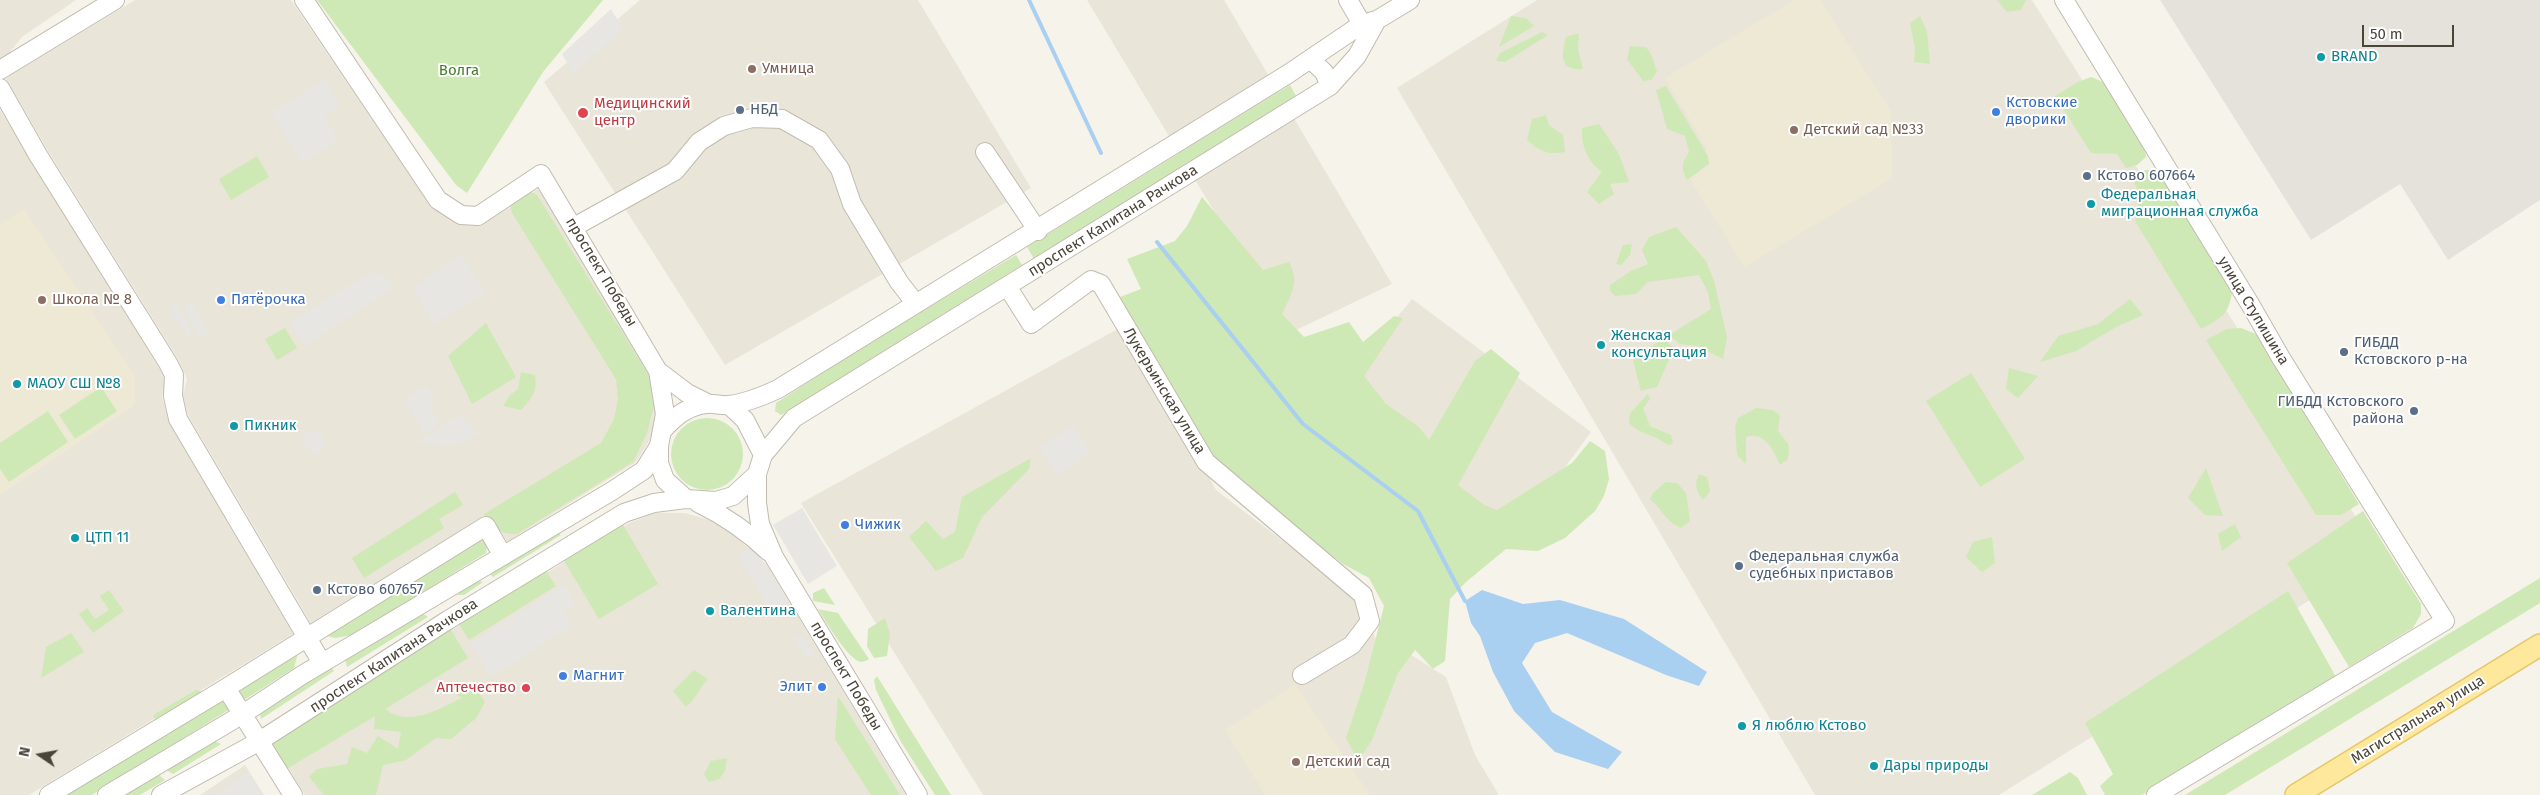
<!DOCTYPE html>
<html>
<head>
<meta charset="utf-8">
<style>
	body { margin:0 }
	#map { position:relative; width:2540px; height:795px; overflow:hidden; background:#f6f3eb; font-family:"Fira Sans",sans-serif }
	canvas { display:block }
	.north { position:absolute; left:15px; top:730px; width:50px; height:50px; -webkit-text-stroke:4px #fff; paint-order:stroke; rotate:282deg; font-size:14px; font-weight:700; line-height:20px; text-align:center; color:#4a4439 }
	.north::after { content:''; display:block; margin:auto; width:18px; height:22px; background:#4a4439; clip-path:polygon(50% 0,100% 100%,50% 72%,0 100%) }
	.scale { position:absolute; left:2362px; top:25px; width:92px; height:22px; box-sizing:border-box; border:2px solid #4a4439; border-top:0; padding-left:6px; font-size:15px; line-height:18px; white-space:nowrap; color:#4a4439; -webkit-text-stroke:4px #fff; paint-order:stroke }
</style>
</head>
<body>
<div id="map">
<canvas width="2540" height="795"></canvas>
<div class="north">N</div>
<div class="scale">50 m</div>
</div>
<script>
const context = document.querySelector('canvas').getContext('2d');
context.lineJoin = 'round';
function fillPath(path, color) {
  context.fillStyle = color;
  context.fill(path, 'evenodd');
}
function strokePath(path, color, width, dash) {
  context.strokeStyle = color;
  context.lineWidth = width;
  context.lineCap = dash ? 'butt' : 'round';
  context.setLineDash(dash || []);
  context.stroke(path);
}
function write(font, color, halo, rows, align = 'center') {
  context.font = font + ' "Fira Sans",sans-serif';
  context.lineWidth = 4;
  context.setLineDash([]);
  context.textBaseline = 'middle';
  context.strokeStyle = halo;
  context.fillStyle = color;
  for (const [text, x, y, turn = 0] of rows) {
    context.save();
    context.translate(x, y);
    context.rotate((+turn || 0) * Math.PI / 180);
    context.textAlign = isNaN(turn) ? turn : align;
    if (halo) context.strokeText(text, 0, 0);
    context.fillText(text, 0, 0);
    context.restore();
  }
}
fillPath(new Path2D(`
	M0,0H76L22,37L0,64Z
	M135,0H291L430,205L457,225H482L538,189L642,354L656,381L657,418L649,441L636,462L507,542L494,519L483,516L311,623L188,415L183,396L187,379L178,359L47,149L6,78Z
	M640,0H918L1031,188L725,365L544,82Z
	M1087,0H1224L1392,284L1288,334Z
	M1537,0H2032L2380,556L1999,795H1815L1397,88Z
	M0,110L159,368L166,382L162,396L169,423L293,634L29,795H0Z
	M1412,299L1591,432L1514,536L1336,392Z
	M1125,325L1216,490L1354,595L1376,639L1397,646L1446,677L1475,755L1499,795H983L801,503Z
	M656,513H685L709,520L726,528L766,564L906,795H305L270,739L629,523Z
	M245,765L264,795H200Z`), '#eae5d9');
fillPath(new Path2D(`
	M2160,0H2540V200L2448,260L2400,184L2311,240Z`), '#e5e2dc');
fillPath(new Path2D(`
	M1794,0H1820L1891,111L1892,178L1744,267L1684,169L1707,149L1665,78Z
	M24,209L135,376V405L0,495V224Z
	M1295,684L1370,795H1265L1225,730Z`), '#eee9d5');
fillPath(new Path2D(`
	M317,0H603L543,72L467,193L456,185Z
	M1997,0H2026L2021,10L2007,12Z
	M1511,16L1526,18L1534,26L1499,47Z
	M1920,16L1927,32L1930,64L1914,62L1915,48L1910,23Z
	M1542,32L1548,35L1505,62L1496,61L1500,53Z
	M1579,33L1578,50L1583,69C1558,71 1562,54 1566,37Z
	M1630,46L1646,47L1651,54L1657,72L1651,80L1643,81L1627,59Z
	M2091,77L2103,82L2145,148L2146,157L2137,165L2126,168L2117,154L2091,153L2055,96L2078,82Z
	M1290,85L1296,96L1034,259L1027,247Z
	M1666,86L1708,156L1709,164L1687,180C1681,168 1681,164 1689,152L1685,136L1667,129L1656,90Z
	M1546,115L1549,125L1563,135L1565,152C1547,155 1541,152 1527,140L1532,119Z
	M1599,124L1619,154L1629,182L1610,184L1614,194L1599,204L1587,192L1602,172C1587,161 1581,146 1582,128Z
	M257,156L269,177L231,200L219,179Z
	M2145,170H2157L2232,293C2228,317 2220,318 2201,329L2135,221L2140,194L2134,183L2137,176Z
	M529,191L537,195L648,374L656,398L647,433L633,462L517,534C500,535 491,527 484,514L601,443L614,419L618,399L616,379L512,213L510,203Z
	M1202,197L1263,270L1289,262C1300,283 1291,294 1282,314L1304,337L1349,322L1363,342L1394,316L1403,318L1364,376L1386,404L1419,427L1429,440L1475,361L1491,349L1520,373L1458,485L1484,505L1497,510L1572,463L1590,441L1605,451L1609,479L1604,496L1595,511L1565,538L1538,551L1506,549L1466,582L1450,599L1445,661L1433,669L1415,650L1398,673L1372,740L1358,761L1346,738L1365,681L1384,606L1369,578L1343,564L1213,464L1120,297L1141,289L1127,259L1175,241L1187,226Z
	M1676,227L1706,261L1714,281L1727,337L1723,359L1697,346L1680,344L1669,335L1711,309L1708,292L1699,275L1648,282L1636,294L1615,296L1610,291V285L1631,271L1648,264L1642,250L1649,237Z
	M1632,244L1630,255L1621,265L1616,264L1623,245Z
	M1016,255L1022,265L781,415L775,411L776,403L868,344Z
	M2130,299L2143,315L2116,327L2076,351L2040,362L2058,336L2098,324Z
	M486,323L516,377L472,404L448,356Z
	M285,328L297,348L277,360L265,339Z
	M2241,328L2256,334L2359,504L2341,515H2316L2206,340L2227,329Z
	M1663,338L1674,348L1657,387L1641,391L1633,360Z
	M2009,368L2038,376L2018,398L2006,389Z
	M521,372L535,375C538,391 532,398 521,410L503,406L510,395L518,389Z
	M1971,373L2025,459L1980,487L1926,401Z
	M101,387L117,411L75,439L59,415Z
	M1648,394L1650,399L1643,408L1650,426L1671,435L1673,444L1668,445C1656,435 1640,435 1629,423L1630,413Z
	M1756,408L1773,410L1780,415L1778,431L1789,445L1788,459L1780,465C1773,450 1765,431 1746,437V464L1737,455L1735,427L1738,418Z
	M48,411L68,442L9,482L0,469V443Z
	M671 454a36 36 0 1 1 72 0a36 36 0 1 1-72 0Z
	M1031,458L1029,469L982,517L963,558L936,571L909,537L926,521L943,539L955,532L962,497Z
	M2206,468L2223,516L2205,515L2188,498Z
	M1699,474L1707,477L1710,491L1703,500C1696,491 1694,484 1699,474Z
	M1666,482L1677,483L1686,493L1690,521L1681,528C1666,522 1662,509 1650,499L1653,493Z
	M455,492L463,505L439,519L444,528L364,578L352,558Z
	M2363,511L2421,604V614L2413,628L2349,667L2287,563Z
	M622,523L658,584L599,619L563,559Z
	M2235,524L2241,537L2222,551L2218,534Z
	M556,530L561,535L493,577L488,572Z
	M483,533L488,540L486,553L353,635L335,638L320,634Z
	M1992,537L1995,563L1982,572L1966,557L1973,542Z
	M545,569L556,586L469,640L457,621Z
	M2540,578V603L2225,795H2185Z
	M474,580L483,582L464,595H457Z
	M824,588L835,605L813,601V593Z
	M109,590L124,611L93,633L79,614L87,608L95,619L109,610L100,596Z
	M2288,591L2336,677L2142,795H2105L2100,786L2113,774L2085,723Z
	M818,609L838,613L869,659C866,661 862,663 858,661C845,654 826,622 818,609Z
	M422,613L428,617L347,667L345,658Z
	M885,618L890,634L887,656L874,658L867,646L868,629Z
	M449,627L468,658L385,709C410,728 438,709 462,698L446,688L474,685L485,702L476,718L451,739L436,738L406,760L383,765L376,795H324L309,777L317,769L347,764L352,747L367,753L378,736L398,749L401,732L374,729L375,716L285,770L267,740Z
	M71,633L84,652L41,678L46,647Z
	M300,646L294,668L244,700L236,694L238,685Z
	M331,667L334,671L261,719L259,710Z
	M694,670L708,679C699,688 696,699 686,707L673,691Z
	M877,676L951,795H935L901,742L876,690L874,680Z
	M196,690L206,693L156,722L153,715Z
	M838,696L900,795H871L835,739Z
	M210,702H223L230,709L92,795H58Z
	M209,738L221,744L173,774L165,769Z
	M727,758L725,771L719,779L709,782L704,774L711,761Z
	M2070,772L2078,778L2087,795H2032Z
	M158,774L165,780L140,795H123Z`), '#cee9b5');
fillPath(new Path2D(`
	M611,9L623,29L574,74L562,54Z
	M324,79L341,105L324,116L339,140L303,163L271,113Z
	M461,253L487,293L434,324L412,289Z
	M371,272L387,277L393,288L305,346L289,322Z
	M191,300L209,334L200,339L185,311Z
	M176,303L193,333L187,336L169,309Z
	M427,385L436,400L430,407L440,424L425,435L404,400Z
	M460,414L478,433L456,446L416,443Z
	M1073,425L1091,453L1057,475L1039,447Z
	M313,429L322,434L326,444L314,457L299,437Z
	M802,508L837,566L808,584L773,525Z
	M753,546L791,606L775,616L737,556Z
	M564,584L576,604L565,612L573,625L491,677L470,644Z
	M802,633L815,653L806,659L793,639Z
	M249,772L262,795H213Z`), '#e7e6e2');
fillPath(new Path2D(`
	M1482,590L1523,604L1560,600L1624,619L1707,672L1699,686L1666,675L1567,633L1535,643L1522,663L1552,712L1622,752L1608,769L1555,752L1514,711L1493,672L1480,636L1471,623L1465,601Z`), '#a9cff1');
strokePath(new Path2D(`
	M1029,0L1101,153
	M1157,242L1303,424L1418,511L1465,601`), '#a9cff1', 4);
const minor = new Path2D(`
	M304,0L438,200L461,215L478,216L541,174L658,371L665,414L659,446V463L665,480L686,499
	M1348,0L1362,24
	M2064,0L2250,304L2281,358L2445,621L2156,795
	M1310,59L1324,72L1330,86
	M0,70L115,0
	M0,88L38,155L168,363L174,375L173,396L178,419L322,663
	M985,152L1038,231
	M574,227L675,171L699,142L724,126L752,118L782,119L819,140L840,169L852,204L899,282L916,304
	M1007,286L1031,324L1091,280L1101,284L1206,462L1363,595L1370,621L1352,645L1302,675
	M658,371L687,393L707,403
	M729,405L745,420L763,455
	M663,430C674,417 687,406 706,404C713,403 722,406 729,405C746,403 763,396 778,389L1288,74L1362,24L1377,20
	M698,503C725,516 747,531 769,552
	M226,688L486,526L503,556
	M49,795L226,688L293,795
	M107,795L243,714L302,675L612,491L644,470L659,446
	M161,795L258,742L448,620L624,513L654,503L686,499L716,501L733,496L757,474
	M918,795L774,557L760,524L757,503V474L763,455L794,418L1330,86L1357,56L1377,20L1410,0`);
const major = new Path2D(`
	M2296,795L2540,645`);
strokePath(minor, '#c1bcae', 20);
strokePath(major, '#e5c76a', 24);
strokePath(minor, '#fff', 18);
strokePath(major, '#fee89c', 21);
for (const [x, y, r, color] of [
	[2321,57,5,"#0f9aa8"],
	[752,69,5,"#8d6e63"],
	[740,110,5,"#5c6f8a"],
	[1996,112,5,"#3f7fe0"],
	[583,113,6,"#e0444e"],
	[1794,130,5,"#8d6e63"],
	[2087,176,5,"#5c6f8a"],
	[2091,204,5,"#0f9aa8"],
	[42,300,5,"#8d6e63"],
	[221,300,5,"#3f7fe0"],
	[1601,345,5,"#0f9aa8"],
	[2344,352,5,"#5c6f8a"],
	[17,384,5,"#0f9aa8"],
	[2414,411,5,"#5c6f8a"],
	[234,426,5,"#0f9aa8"],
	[845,525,5,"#3f7fe0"],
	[75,538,5,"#0f9aa8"],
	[1739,566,5,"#5c6f8a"],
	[317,590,5,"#5c6f8a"],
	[710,611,5,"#0f9aa8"],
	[563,676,5,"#3f7fe0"],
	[822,687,5,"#3f7fe0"],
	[526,688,5,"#e0444e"],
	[1742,726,5,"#0f9aa8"],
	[1296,762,5,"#8d6e63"],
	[1874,766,5,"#0f9aa8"]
]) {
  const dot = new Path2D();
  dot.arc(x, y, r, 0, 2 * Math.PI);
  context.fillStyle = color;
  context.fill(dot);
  strokePath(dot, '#fff', 2);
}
write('15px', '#0d838f', '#fff', [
	["BRAND",2331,57],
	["Федеральная",2101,195],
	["миграционная служба",2101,212],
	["Женская",1611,336],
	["консультация",1611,353],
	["МАОУ СШ №8",27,384],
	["Пикник",244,426],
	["ЦТП 11",85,538],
	["Валентина",720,611],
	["Я люблю Кстово",1752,726],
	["Дары природы",1884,766]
], 'left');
write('15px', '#785e54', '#fff', [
	["Умница",762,69],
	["Детский сад №33",1804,130],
	["Школа № 8",52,300],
	["Детский сад",1306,762]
], 'left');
write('15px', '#457d2a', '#fff', [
	["Волга",459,71]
]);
write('15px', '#366cbe', '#fff', [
	["Кстовские",2006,103],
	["дворики",2006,120],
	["Пятёрочка",231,300],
	["Чижик",855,525],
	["Магнит",573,676],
	["Элит",812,687,"right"]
], 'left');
write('15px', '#be3a42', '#fff', [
	["Медицинский",594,104],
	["центр",594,121],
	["Аптечество",516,688,"right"]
], 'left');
write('15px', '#4e5e75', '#fff', [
	["НБД",750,110],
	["Кстово 607664",2097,176],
	["ГИБДД",2354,343],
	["Кстовского р-на",2354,360],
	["ГИБДД Кстовского",2404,402,"right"],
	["района",2404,419,"right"],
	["Федеральная служба",1749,557],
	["судебных приставов",1749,574],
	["Кстово 607657",327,590]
], 'left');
write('15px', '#4a4439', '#fff', [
	["проспект Капитана Рачкова",1113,221,-32],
	["проспект Победы",601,272,59],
	["улица Ступишина",2253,311,59],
	["Лукерьинская улица",1164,391,59],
	["проспект Капитана Рачкова",394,656,-33],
	["проспект Победы",846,676,59],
	["Магистральная улица",2418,720,-32]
]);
</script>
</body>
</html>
